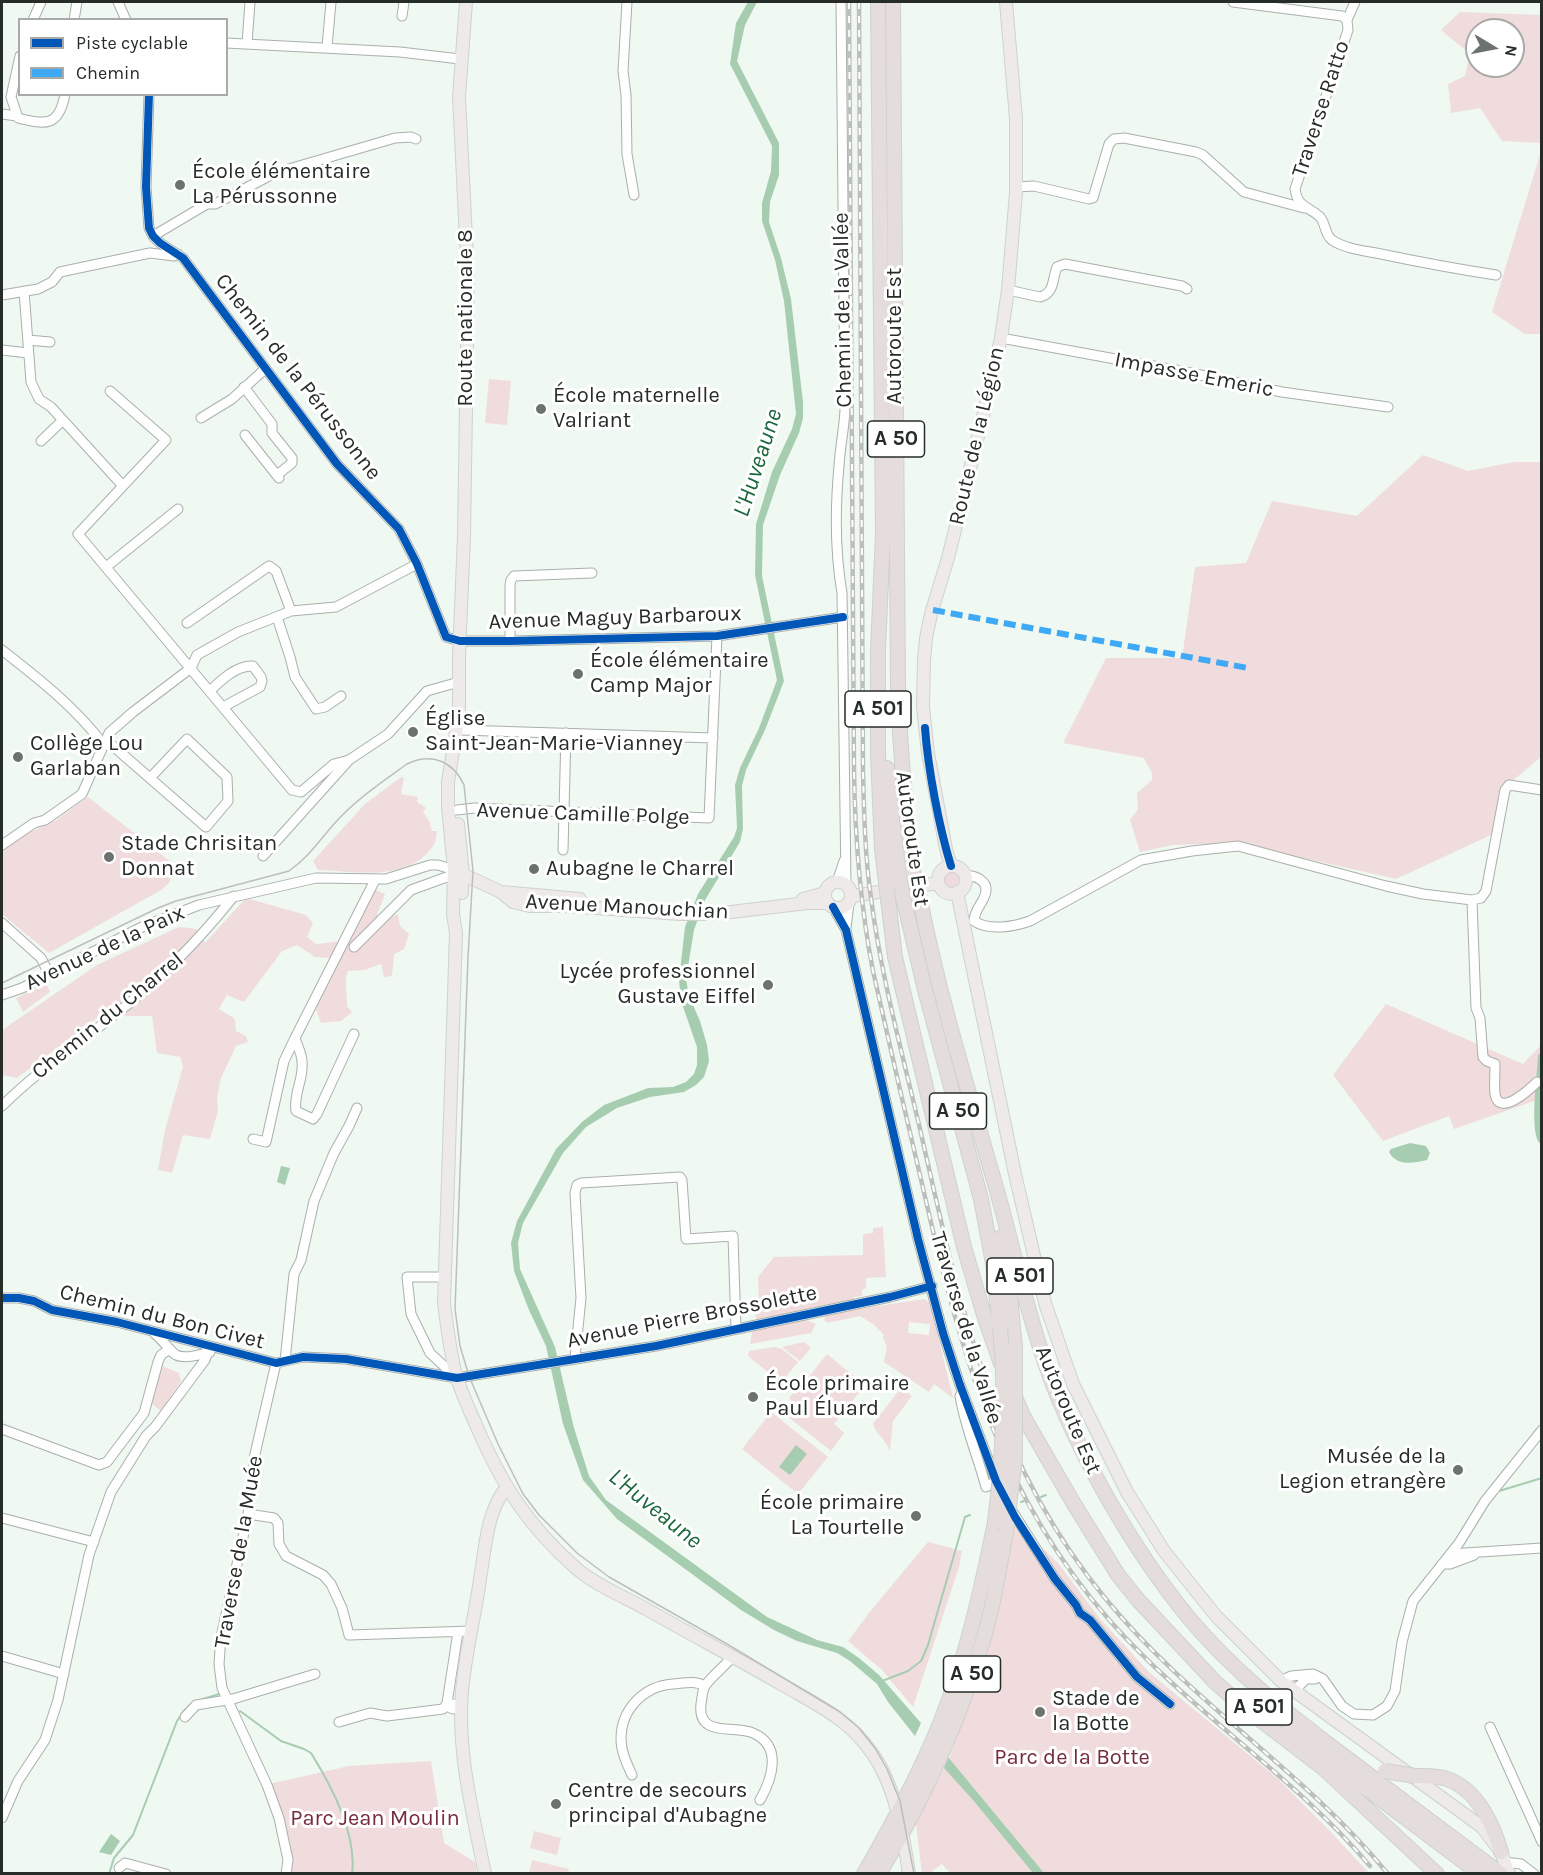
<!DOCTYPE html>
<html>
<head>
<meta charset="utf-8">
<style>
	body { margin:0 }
	#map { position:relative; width:1543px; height:1875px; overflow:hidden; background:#eff8f1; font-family:Karla,sans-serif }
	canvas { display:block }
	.frame { position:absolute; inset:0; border:3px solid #262c28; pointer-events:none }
	.legend { position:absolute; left:18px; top:18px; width:210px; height:78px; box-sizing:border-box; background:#fff; border:2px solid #a8aba9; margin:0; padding:8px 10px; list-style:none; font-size:18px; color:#262c28 }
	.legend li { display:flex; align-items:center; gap:12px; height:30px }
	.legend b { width:30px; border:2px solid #a8aba9 }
	.north { position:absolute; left:1465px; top:18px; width:60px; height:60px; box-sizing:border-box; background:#fff; border:2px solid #a8aba9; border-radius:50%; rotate:100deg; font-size:16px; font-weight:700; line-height:24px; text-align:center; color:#262c28 }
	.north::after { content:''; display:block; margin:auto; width:21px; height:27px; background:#6c736e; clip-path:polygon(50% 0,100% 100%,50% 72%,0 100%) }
</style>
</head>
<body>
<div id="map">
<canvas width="1543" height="1875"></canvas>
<div class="frame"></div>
<ul class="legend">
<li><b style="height:8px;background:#0057b8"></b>Piste cyclable</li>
<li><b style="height:8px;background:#3fa9f5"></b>Chemin</li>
</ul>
<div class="north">N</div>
</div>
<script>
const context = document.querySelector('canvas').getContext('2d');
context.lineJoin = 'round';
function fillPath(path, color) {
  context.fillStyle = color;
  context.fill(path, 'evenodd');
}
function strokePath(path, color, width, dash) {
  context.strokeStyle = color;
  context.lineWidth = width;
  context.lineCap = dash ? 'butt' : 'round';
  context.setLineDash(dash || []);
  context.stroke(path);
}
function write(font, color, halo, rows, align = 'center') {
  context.font = font + ' Karla,sans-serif';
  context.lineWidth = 6;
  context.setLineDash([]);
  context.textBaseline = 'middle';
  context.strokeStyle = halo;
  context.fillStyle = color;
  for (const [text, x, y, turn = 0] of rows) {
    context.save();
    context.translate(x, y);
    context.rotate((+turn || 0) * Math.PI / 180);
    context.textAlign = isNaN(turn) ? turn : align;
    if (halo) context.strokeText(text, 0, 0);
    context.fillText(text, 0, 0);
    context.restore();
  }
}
fillPath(new Path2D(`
	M1460,12L1541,15V143L1502,141L1480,108L1451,113L1448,84L1465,76L1470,54L1441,30ZM1477,30H1513V66H1477Z
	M1541,151V334H1525L1492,312Z
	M489,379L511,381L507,425L485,423Z
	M1423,455L1468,471L1514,462H1541V757L1504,788L1493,834L1396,879L1237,843L1173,845L1140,852L1130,820L1138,809L1137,793L1152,780V773L1144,758L1063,743L1106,658H1182L1195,567L1246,563L1272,501L1357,516Z
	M401,777L404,778L401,794L418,797L417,802L426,808L423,812L429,821L432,831H437C436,835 437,840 433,846C408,883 355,871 318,870L313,861L365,804Z
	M88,797L176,866L169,883L161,890L49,953L2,914V851L19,837L55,821Z
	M943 880a9 9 0 1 1 18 0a9 9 0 1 1-18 0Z
	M376,890L385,894L377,914L385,920L398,914L400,926L409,934L404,949L394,954L392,976L384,977L381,964L364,970L348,971C343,982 348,994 347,1006L352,1012L341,1021L321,1023L316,1010L333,958L315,957L297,945L282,951L244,1002L227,995L219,1009L235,1019L236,1031L246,1036L248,1042L236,1046L221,1078L217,1098L218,1111L210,1139L183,1135L172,1173L158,1170L165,1130L183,1067L180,1057L157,1053L152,1016H100L17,1078L2,1075V1030L97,965L179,927L197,929L205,943L246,898L306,915L313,923L307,937L316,944L345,941Z
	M46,984L50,992L23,1012L16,998Z
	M1386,1004L1523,1064L1541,1045V1104L1537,1100L1454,1129L1449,1116L1383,1141L1333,1075Z
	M883,1227L886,1277L866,1278V1288L862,1290V1296L854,1297L853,1302L757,1320L753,1308L743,1305L759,1304L758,1277L774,1257L863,1255V1234L873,1233V1228Z
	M924,1299L930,1303L953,1398L934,1384L929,1392L884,1362L887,1346L883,1338L884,1335L873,1324L860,1316L827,1323L824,1320L826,1314ZM909,1322L930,1324L929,1335L908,1333Z
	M797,1320H806L816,1324L811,1333L750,1344L752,1332L756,1329Z
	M804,1342L811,1348L800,1361L782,1347Z
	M774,1347L782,1349L798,1362L781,1383L748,1356L749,1351Z
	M827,1354L865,1385L834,1424L844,1433L831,1451L782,1412L791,1400L789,1398L793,1393L795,1394Z
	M160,1365L179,1373L181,1381L161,1411L152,1404Z
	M901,1388L912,1396L893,1421L890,1452C886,1439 875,1433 873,1424Z
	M771,1412L828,1457L798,1494L742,1449Z
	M1015,1521L1058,1563L1101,1620L1150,1673L1278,1779L1329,1830L1369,1873L951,1874L942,1864L930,1873H922L916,1824L950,1757L976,1683L998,1612Z
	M928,1542L962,1551L959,1567L913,1707L882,1670L848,1641L869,1613Z
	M431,1761L444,1843L475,1862L477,1873H289L269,1784L349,1766Z
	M534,1831L561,1838L557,1855L530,1848Z
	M532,1860L569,1869L568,1873H529Z`), '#f0dcdc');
fillPath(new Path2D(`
	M748,2H757L745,25L737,61L779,143V175L770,202L769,222L781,258L791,299L803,402V418L799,433L780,475L763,525L762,576L784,681L765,730L746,770L742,786L743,829L740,842L705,900L694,930L686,979L689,996L700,1021L707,1045L709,1061L704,1077L696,1085L684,1092L650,1097L617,1108L586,1127L563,1153L523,1223L518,1243L520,1269L555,1347L574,1428L589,1476L606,1500L767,1617L817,1640L843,1647L859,1658L879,1675L921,1723L915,1736L888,1702L877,1684L850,1661L837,1653L797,1641L774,1630L741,1610L617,1519L583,1480L563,1424L546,1346L529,1310L514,1271L511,1243L517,1221L556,1149L582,1122L604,1105L648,1088L673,1087L686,1082L694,1074L697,1065V1047L681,1001L679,980L685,927L698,894L734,837L737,828L735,785L740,768L759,728L777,680L755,575L756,524L772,472L792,429L796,414L784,301L775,260L762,221V203L771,171L772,146L730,64L736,23Z
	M1410,1143L1426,1146L1430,1153L1427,1160C1413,1163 1397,1167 1389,1152L1391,1149Z
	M281,1166L290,1168L285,1185L277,1182Z
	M796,1445L807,1454L790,1475L779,1467Z
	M948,1757L1044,1873H1033L973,1800L944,1768Z
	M111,1834L120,1841L111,1855L99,1852Z`), '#a7cdb1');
strokePath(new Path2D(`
	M1499,1491L1542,1478
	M1041,1497L1046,1495
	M1021,1502L1024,1501
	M882,1681L908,1671L921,1661L928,1645L965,1517L970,1515
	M200,1700L219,1694
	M240,1711L281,1741L304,1749L311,1753C331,1785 357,1835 352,1874
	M109,1874L114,1858L133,1835L177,1721L183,1712L190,1705`), '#a7cdb1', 2);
strokePath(new Path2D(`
	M1542,1057C1541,1074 1534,1127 1542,1140`), '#a7cdb1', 8);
const minor = new Path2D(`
	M118,2L126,20
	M627,2L623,71L626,95L627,154L634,195
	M841,2L845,410C844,429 840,448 839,466C835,509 835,552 842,593L846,884
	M1233,2L1342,16L1347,20L1348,30L1295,189C1298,208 1308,206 1319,216C1326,222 1324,234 1332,240C1345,249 1366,251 1381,254C1419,262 1457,269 1496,275
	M402,16L404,2
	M33,20L41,2
	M74,20L77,2
	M1347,20L1355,2
	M226,43L400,52L460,59
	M247,44L250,2
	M327,47L331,2
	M20,56L11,97L18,118C46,125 59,127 65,94
	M149,94L146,187L149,228L153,236L160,243L183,258L337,464L399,529L417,564L446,637L460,641H510L717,636L843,617
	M2,114L17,116
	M1016,187L1034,186L1089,199L1093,198L1109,144L1114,139L1124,138L1196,152L1203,155L1244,192L1304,208
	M153,236L207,204H215L275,173L395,138L411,137L416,139
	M1008,290L1040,297C1055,293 1052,279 1057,267L1065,264L1182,286L1187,289
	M24,291L31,382L39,399L51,407L123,486
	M2,295L38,289L52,282L60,272L150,253L174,256L178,254
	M1001,338L1186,372L1282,392L1388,407
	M28,340L50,342
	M2,350L28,353
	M244,387L272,424V433L292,458V463L277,475
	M110,391L166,440L78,534L292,790L301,792L334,764L349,760
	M201,418L232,399L265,369
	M245,435L279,478
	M41,441L62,421
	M106,567L178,509
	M277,617L290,657L295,677L316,709L325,707L341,696
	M187,623L269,566L276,571L291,611
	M510,641V585L511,580L514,576L592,573
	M2,650C38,678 75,707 103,744L113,746L206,827L228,801L227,777L187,739L150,778
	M210,691C221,680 237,665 253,666L261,677L262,681L260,687L223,707
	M461,730L713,738
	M457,810L475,808L709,818L717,636
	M2,845L34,823L45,820L82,794L109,733L133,712L191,668L197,655L238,632L291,611L336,607L417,564
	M563,850L566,733
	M263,856L349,760L388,734L427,691L459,682
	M965,876C975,875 990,881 985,895C982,905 975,908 974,921C989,931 1013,927 1030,921L1141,860L1192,851L1238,846L1386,886L1423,894L1472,900L1481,898L1486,891L1505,790L1509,785L1542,790
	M837,882L844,861
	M1472,900L1476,1008L1480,1018L1483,1057L1487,1061L1495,1064C1495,1074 1494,1084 1495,1094C1499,1118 1530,1089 1537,1082
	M833,907L846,930L918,1239L943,1333L960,1385L997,1483
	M2,923L41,958L49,974
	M846,928L849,903
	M354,947L411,890L455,874
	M2,995L22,988L142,927L199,905L316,878L386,879L430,865H438L454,870
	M354,1034L317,1114L313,1119L296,1111C293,1094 304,1079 302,1062C302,1054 297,1045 295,1038L375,880
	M2,1106C37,1071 78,1044 117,1013C161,979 199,940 234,896
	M253,1139L266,1142L284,1061L295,1038
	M445,1277H407L411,1314L430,1353L457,1378
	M2,1298H19L34,1301L52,1310L117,1322L276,1363L303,1357L346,1359L457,1378L656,1346L890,1297L932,1286
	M155,1334C163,1340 169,1350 176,1355C184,1359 201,1355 210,1352
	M575,1358L581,1298L575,1193L577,1185L581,1183L680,1177L682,1180L686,1239L733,1236L736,1329
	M285,1361L294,1274L301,1260L314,1201L334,1153L349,1126L357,1108
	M276,1363L255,1454L248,1514L221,1637L219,1664L222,1688L267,1785L279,1818L288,1860L286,1874
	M960,1396C965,1427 978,1457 986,1487L996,1481
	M2,1429L99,1465L107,1462L144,1413L158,1362L161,1355L170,1349
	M1009,1506L1055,1579L1076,1605L1080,1613L1090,1620L1137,1677L1170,1704
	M248,1514L274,1518L278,1523L279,1544L286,1556L323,1575L331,1584L342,1608L349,1635L471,1631
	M2,1518L94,1542
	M1450,1554L1542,1548
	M1442,1564H1450L1474,1555
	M2,1656L64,1674
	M733,1656C726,1665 709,1679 705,1686C702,1691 702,1699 701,1704C697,1738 735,1725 753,1733C783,1746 772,1779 760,1800
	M1281,1681L1291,1676L1313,1674L1323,1679L1342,1706L1354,1714L1373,1715L1387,1706L1395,1691L1402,1642L1413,1601L1459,1543L1485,1501L1542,1430
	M1294,1691L1306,1679H1315
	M452,1704L461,1706L453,1709L446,1706Z
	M185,1717L196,1705L233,1699L315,1674
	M339,1722L370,1713L387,1716L443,1709L447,1703L458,1632
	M1490,1727L1542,1842
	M632,1775C627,1764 621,1752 621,1739C621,1709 644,1686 673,1684C685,1683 695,1680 705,1686
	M2,1818L18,1781L45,1740L58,1700L89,1555L111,1492L146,1436L155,1427L205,1360L208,1352L206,1345
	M1504,1862L1521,1864L1534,1874
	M119,1868L125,1863L166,1874`);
const major = new Path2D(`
	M459,715L448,782V806L454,870L453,914L456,933L444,1303C447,1327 450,1351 456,1375C461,1392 469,1409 476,1425C502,1485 527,1525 577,1569C597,1586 625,1597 648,1610C692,1635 738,1659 783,1685C817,1705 849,1719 872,1753C896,1787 903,1833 909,1874
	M459,720V656L464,536L468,279L459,97L466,2
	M458,824L463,874L462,893
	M951,866L946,849L928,753L923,707L924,660L926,638L931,614L948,558L985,408L1001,338L1008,290L1016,192V119L1006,2
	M938 880a14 14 0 1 1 28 0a14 14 0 1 1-28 0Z
	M458,872L501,892L513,902L530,906H569L680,914H714L807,903H827
	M825 895a13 13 0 1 1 26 0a13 13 0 1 1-26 0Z
	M501,892L580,899
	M957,892L1015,1174L1045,1303L1073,1384L1127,1492L1164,1551L1216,1616L1281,1681L1482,1827L1501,1852L1509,1874
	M852,896L938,883
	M803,899L825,893
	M485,1874C473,1814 457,1753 462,1692C465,1654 475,1617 480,1579C485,1549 487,1511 506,1488`);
const highway = new Path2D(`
	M878,2L883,535L878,649V754L882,849L886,883
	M893,2L898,687C900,750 905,813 914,876
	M887,768L892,820L900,881
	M919,895C938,991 966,1083 993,1177C1012,1241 1025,1308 1048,1371C1078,1454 1133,1550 1189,1618C1234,1672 1288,1714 1344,1756C1396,1796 1449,1835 1501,1874
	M903,897L924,986L981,1199L993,1263L1000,1328
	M888,899L895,957L964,1247L984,1315L1001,1364
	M1001,1237L1008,1274L1015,1348
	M1014,1395L1023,1416L1074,1504L1118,1575L1139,1601L1215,1682L1241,1705L1323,1768L1437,1874
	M1289,1730L1480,1874
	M1415,1776C1425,1776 1437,1775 1447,1779C1477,1789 1493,1824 1501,1852
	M864,1874C891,1826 918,1777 939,1726C966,1660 981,1591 995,1522
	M879,1874C925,1797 962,1717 986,1630C995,1598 1000,1564 1006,1531`);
strokePath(minor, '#aab0ac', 11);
strokePath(major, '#ced2cf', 14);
strokePath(highway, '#ced2cf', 16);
strokePath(minor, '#fdfefd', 9);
strokePath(major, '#eeeae9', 12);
strokePath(highway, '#e5dcdc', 14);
strokePath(new Path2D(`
	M2,983L158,908L176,901L289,871C309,857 318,842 334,824C355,800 382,782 407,764C431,752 453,761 464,785L473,871L468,957L455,1309L460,1346L469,1376L498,1444L523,1494L539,1515L577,1553L609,1577L727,1644L840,1712L859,1728L875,1748L887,1769L900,1801L914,1874`), '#bdbfbd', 1.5);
const rail = new Path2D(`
	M849,2L854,770C855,838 860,904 873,971C889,1043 906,1116 923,1188C960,1350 998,1494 1111,1622C1190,1711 1293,1775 1370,1866
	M859,2L863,771C864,813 865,856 871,898C881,976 902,1052 920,1129C959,1300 990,1458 1105,1598C1189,1701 1304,1771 1388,1874`);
strokePath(rail, '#bdbfbd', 4.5);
strokePath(rail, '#fff', 2, [7]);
const highwayBridge = new Path2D(`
	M914,876L919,895
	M900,881L903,897
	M886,883L888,899
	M995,1522C1003,1457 1007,1393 1000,1328
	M1006,1531L1015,1458V1348
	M1385,1771L1415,1776`);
strokePath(highwayBridge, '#ced2cf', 16, []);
strokePath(highwayBridge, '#e5dcdc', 14);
strokePath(new Path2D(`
	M933,610L1248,668`), '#3fa9f5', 6, [12, 6]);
strokePath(new Path2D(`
	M149,94L146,187L149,228L153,236L160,243L183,258L337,464L399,529L417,564L446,637L460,641H510L717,636L843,617
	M925,728C928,769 939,827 951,866
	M833,907L846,930L918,1239L943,1333L960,1385L996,1481L1015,1517L1055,1579L1076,1605L1080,1613L1090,1620L1137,1677L1170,1704
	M2,1298H19L34,1301L52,1310L117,1322L276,1363L303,1357L346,1359L457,1378L656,1346L890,1297L932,1286`), '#0057b8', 8);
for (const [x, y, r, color] of [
	[180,185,6,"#6c736e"],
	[541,409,6,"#6c736e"],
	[578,674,6,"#6c736e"],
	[413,732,6,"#6c736e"],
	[18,757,6,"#6c736e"],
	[109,857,6,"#6c736e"],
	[534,869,6,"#6c736e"],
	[768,985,6,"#6c736e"],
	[753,1397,6,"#6c736e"],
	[1458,1470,6,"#6c736e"],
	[916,1516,6,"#6c736e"],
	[1040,1712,6,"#6c736e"],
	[556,1804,6,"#6c736e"]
]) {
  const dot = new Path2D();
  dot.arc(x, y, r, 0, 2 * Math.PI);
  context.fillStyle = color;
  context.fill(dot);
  strokePath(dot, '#fff', 2);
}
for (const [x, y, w] of [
	[896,439,57],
	[878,709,66],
	[958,1111,57],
	[1020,1276,66],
	[972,1674,57],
	[1259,1707,66]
]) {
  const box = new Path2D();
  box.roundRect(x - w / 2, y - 18, w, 36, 4.5);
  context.fillStyle = '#fff';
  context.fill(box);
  strokePath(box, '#262c28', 1.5);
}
write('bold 21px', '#262c28', null, [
	["A 50",896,439],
	["A 501",878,709],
	["A 50",958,1111],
	["A 501",1020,1276],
	["A 50",972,1674],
	["A 501",1259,1707]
]);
write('22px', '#262c28', '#fff', [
	["Traverse Ratto",1321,109,-72],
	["Chemin de la Vallée",843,310,-91],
	["Route nationale 8",466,318,-90],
	["Autoroute Est",895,336,-90],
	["Impasse Emeric",1194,375,11],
	["Chemin de la Pérussonne",298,377,52],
	["Route de la Légion",977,436,-77],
	["Avenue Maguy Barbaroux",615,618,-2],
	["Avenue Camille Polge",583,814,2],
	["Autoroute Est",912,839,82],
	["Avenue Manouchian",627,907,3],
	["Avenue de la Paix",105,948,-25],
	["Chemin du Charrel",108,1016,-39],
	["Chemin du Bon Civet",162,1317,14],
	["Avenue Pierre Brossolette",692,1317,-11],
	["Traverse de la Vallée",966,1328,73],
	["Autoroute Est",1068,1410,67],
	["Traverse de la Muée",239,1552,-80]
]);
write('22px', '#262c28', '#fff', [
	["École élémentaire",192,172],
	["La Pérussonne",192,197],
	["École maternelle",553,396],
	["Valriant",553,421],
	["École élémentaire",590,661],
	["Camp Major",590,686],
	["Église",425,719],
	["Saint-Jean-Marie-Vianney",425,744],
	["Collège Lou",30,744],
	["Garlaban",30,769],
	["Stade Chrisitan",121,844],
	["Donnat",121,869],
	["Aubagne le Charrel",546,869],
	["Lycée professionnel",756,972,"right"],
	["Gustave Eiffel",756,997,"right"],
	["École primaire",765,1384],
	["Paul Éluard",765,1409],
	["Musée de la",1446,1457,"right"],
	["Legion etrangère",1446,1482,"right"],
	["École primaire",904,1503,"right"],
	["La Tourtelle",904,1528,"right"],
	["Stade de",1052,1699],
	["la Botte",1052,1724],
	["Centre de secours",568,1791],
	["principal d'Aubagne",568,1816]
], 'left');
write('22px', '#762b39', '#fff', [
	["Parc de la Botte",1072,1758],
	["Parc Jean Moulin",375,1819]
]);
write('italic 24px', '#19673a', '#fff', [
	["L'Huveaune",758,463,-72],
	["L'Huveaune",655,1509,39]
]);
</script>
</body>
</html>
